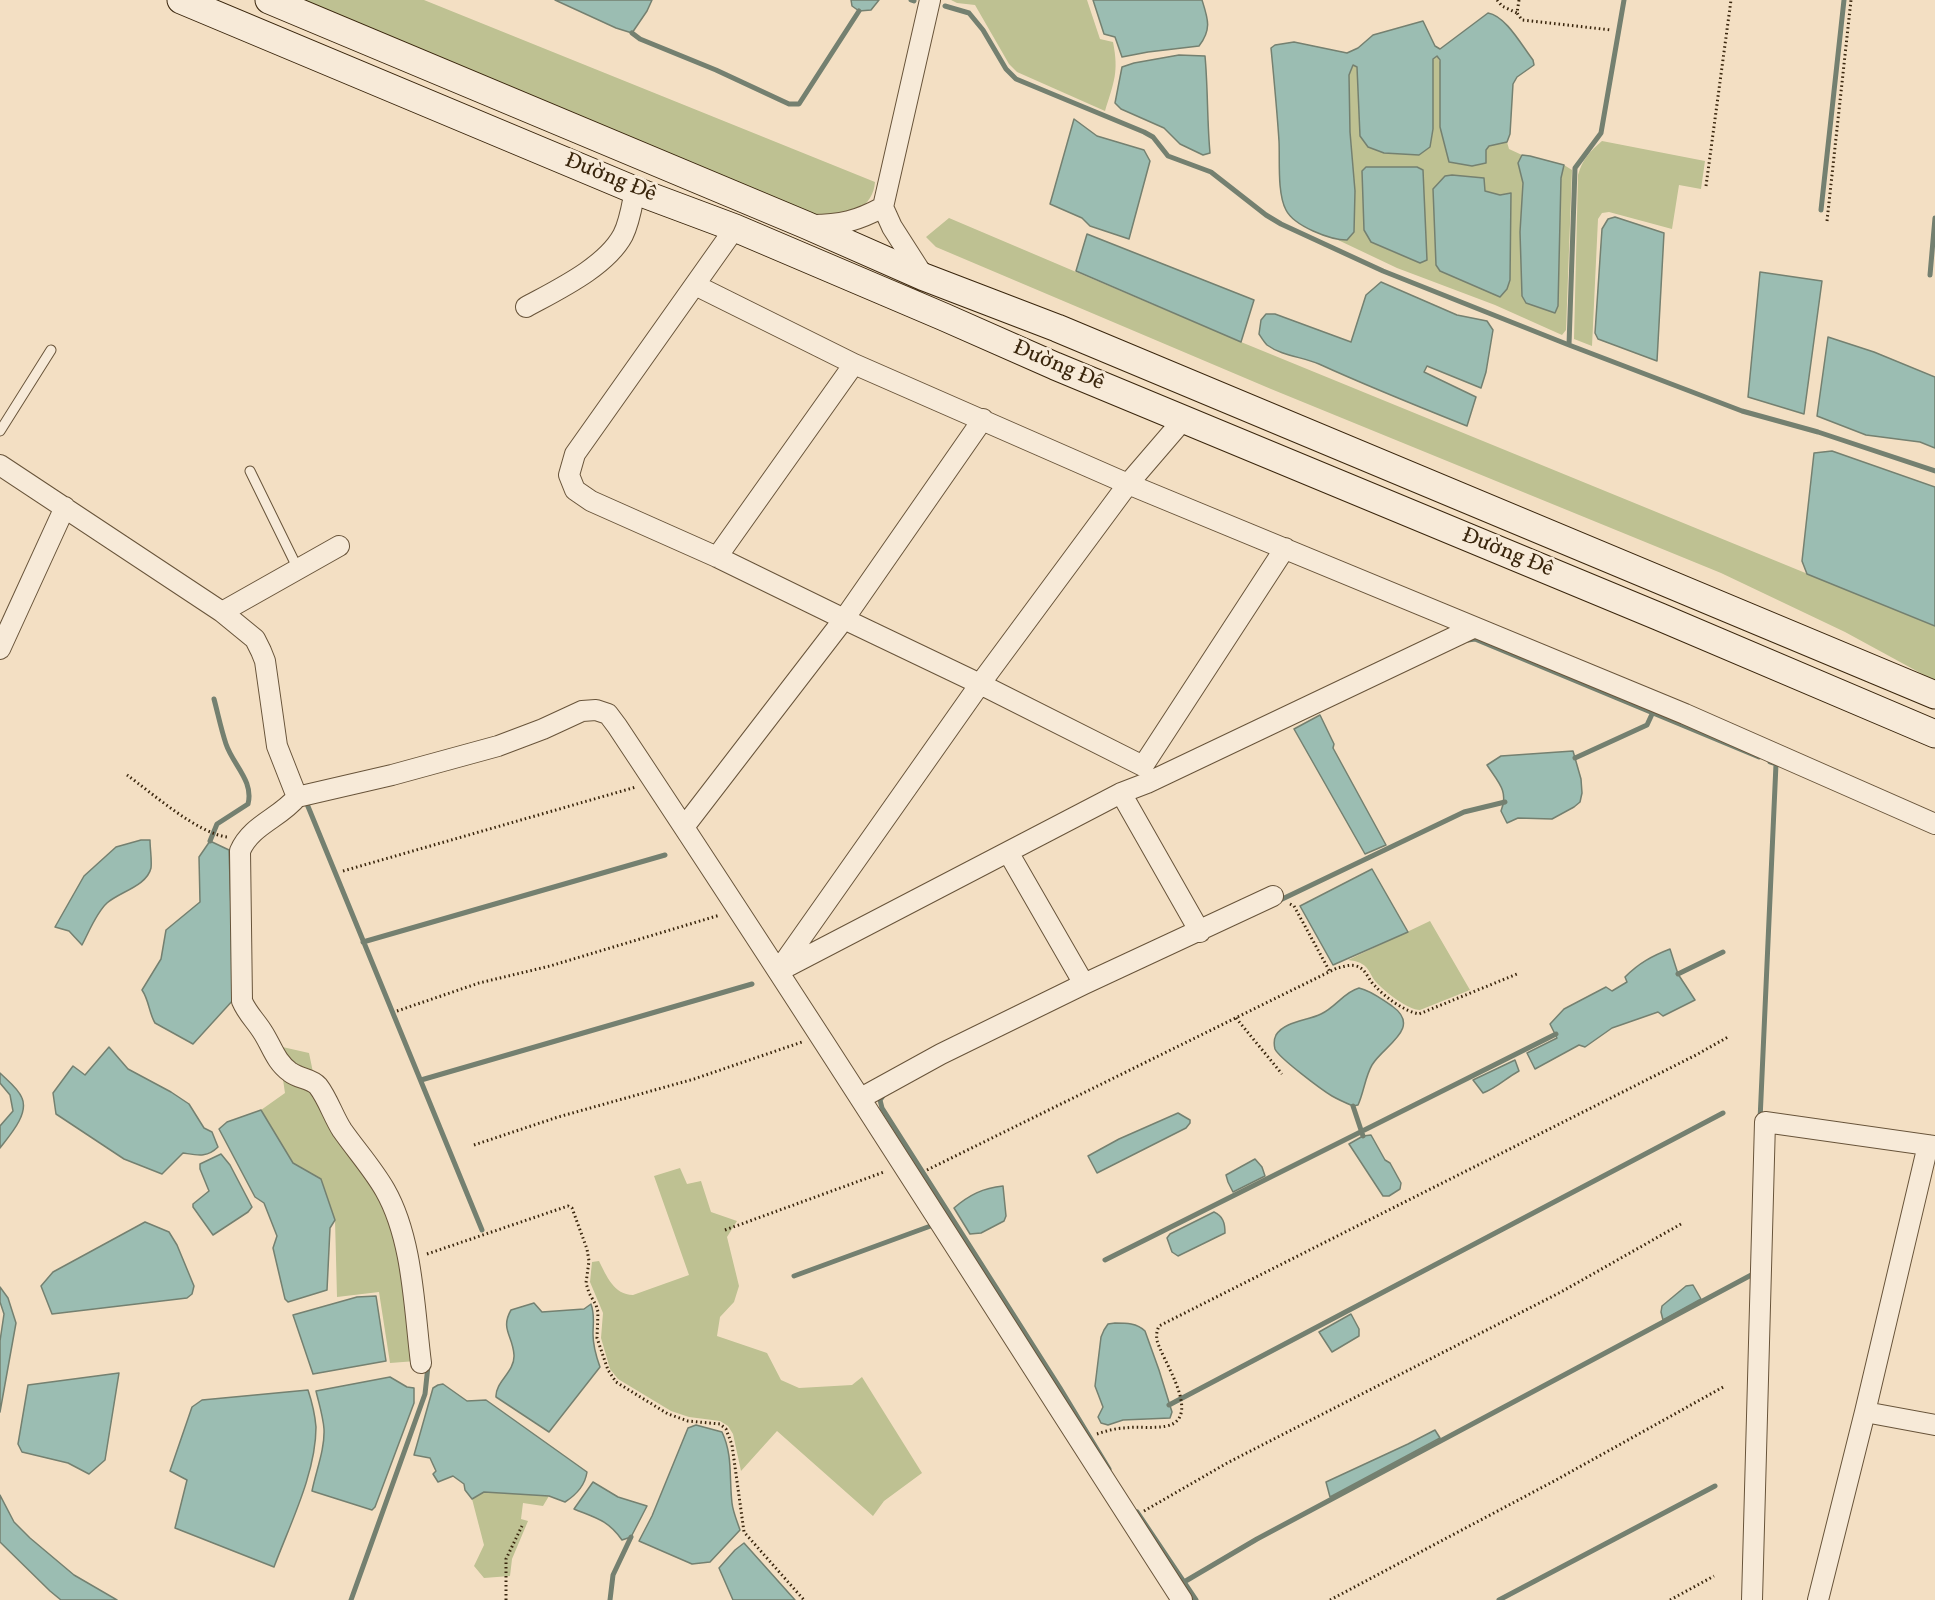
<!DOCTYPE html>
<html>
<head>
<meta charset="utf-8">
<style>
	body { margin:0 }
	canvas { display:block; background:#f3dfc3 }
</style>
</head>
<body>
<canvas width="1935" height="1600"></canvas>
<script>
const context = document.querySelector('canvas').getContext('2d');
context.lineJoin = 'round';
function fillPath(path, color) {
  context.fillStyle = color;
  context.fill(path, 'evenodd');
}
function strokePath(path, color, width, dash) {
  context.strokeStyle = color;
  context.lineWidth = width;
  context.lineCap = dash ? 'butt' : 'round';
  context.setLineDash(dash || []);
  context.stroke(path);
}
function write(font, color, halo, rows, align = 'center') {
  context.font = font + ' Vollkorn,serif';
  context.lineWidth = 6;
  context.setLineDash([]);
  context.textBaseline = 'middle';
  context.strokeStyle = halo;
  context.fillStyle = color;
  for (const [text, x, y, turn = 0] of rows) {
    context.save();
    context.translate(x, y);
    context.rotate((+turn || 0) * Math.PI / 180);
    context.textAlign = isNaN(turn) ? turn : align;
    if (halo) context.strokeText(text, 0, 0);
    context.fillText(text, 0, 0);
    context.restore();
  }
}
fillPath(new Path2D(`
	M286,0H424L875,182C873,208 848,218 825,217C815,217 805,214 795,212Z
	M951,0H1087L1100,39L1113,42C1119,72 1114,82 1105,111L1017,72L1009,64L975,5L957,3Z
	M1437,56L1486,162V150L1489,146L1507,142L1509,149L1522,155L1518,163L1523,183L1520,232L1522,296L1555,312L1558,306L1561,178L1564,165L1572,170L1566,330L1562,335L1495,305L1397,268L1338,240H1347L1354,232L1355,191L1350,132L1349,75L1353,65L1357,66L1360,136L1368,147L1419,155L1430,147L1433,129V59ZM1366,167H1417L1423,170L1398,254L1371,242L1364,230ZM1452,175L1484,178L1485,191L1500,195L1510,194L1436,265L1445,176Z
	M1602,141L1705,161L1701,189L1679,185L1672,229L1609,212L1602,213L1598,219L1592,346L1574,339L1578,175C1582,160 1590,151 1602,141Z
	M949,218L1241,342L1935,626V681L1845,632L1721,573L1271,389L936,247L926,237Z
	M1430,921L1470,990L1420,1010C1408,1010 1385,992 1376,982C1372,978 1370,971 1366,967C1361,962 1355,961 1348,960Z
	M278,1046L309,1053L314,1077L405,1220L418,1253L429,1360L390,1363L379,1292L337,1297L335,1220L321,1179L293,1163L261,1110L285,1093Z
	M680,1168L687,1184L701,1181L711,1212L737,1221L727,1237L739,1286L734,1302L720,1317L717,1336L767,1353L781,1380L799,1388L852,1385L862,1377L922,1473L884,1501L873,1516L777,1431L741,1471L733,1434L728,1426L720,1421L689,1417L671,1411L618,1379L610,1369L601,1338L603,1313L590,1282L592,1262L599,1261C606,1275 614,1295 633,1295L689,1275L654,1176Z
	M484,1492L549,1496L543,1506L523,1503L521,1519L528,1521L512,1559L510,1576L484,1578L474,1566L484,1545L472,1499Z`), '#bec192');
const water = new Path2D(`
	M555,0H652L647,11L632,33L616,28Z
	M851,0H879L871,10L859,11L852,6Z
	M1093,0H1202C1208,19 1212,29 1199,46L1148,52L1122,57L1115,37L1104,34Z
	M1488,13C1506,16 1522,46 1533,60L1534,65L1517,77L1513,84L1510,134L1507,142L1489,146L1486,150V163L1472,166L1449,162L1440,127V60L1437,56L1433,59V129L1430,147L1419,155L1384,153L1368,147L1360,136L1357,67L1353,65L1349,75L1350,132L1355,191L1354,232L1347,240C1330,240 1294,226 1286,210C1277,193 1280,160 1279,141C1277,110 1274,79 1271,48L1275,45L1294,42L1347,53L1358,48L1373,35L1423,21L1435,46L1440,49Z
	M1179,55L1205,56C1208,88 1207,121 1210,153L1203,155L1180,144L1164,128L1121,109L1115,103L1122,67L1134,63Z
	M1074,119L1097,136L1144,150L1150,161L1129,239L1090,226L1082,218L1050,204Z
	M1522,155L1530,156L1564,165L1561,178L1558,306L1555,313L1526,303L1522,296L1520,232L1523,183L1518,163Z
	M1366,167H1417L1423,170L1427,260L1420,263L1371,242L1364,230L1362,171Z
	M1452,175L1484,178L1485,191L1500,195L1511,193L1510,280L1507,289L1500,297L1440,271L1436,265L1433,189L1445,176Z
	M1615,217L1664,233L1657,361L1598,339L1595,333L1602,229L1608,219Z
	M1087,234L1254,300L1241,342L1076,271Z
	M1760,272L1822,281L1804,414L1748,397Z
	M1381,282L1457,315L1487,321L1493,330L1486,372L1481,388L1427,366L1424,372L1476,397L1467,426C1417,406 1367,386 1319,364C1303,357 1282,356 1267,345C1264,342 1261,337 1259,334L1261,320L1266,314H1275L1351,342L1366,295Z
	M1828,337L1874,352L1935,377V448L1920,442L1866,435L1817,416Z
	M1832,451L1935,487V626L1807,574L1802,561L1814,453Z
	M1320,715L1334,744L1333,748L1386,845L1365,854L1294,729Z
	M1573,751L1581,779L1582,793L1580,802L1574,807L1552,819L1518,818L1507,823L1501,811C1509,791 1498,782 1487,765L1501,756Z
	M141,840H150C150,849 152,859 151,868C147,886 119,892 107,903C96,913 89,932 82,945L69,931L55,927L84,876L116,847Z
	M210,841L229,850L234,999L193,1044L155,1023C149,1013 149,1000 142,990L161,959L166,930L200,902L199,857Z
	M1372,869L1408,932L1333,965L1300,906Z
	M1670,949L1678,974L1695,1000L1663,1016L1658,1012L1612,1028L1585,1047L1579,1045L1535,1069L1527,1053L1557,1038L1550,1024L1564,1009L1606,987L1612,991L1627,982L1625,977C1639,963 1652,956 1670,949Z
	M1359,988C1372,991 1381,999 1392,1006C1423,1028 1383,1046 1372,1065C1365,1077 1364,1092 1358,1105L1353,1106C1346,1103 1339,1100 1332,1096C1322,1090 1279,1058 1275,1049C1274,1045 1274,1039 1276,1035C1285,1021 1307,1021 1321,1014C1336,1007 1344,992 1359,988Z
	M109,1047L128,1069L171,1092L189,1104L204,1128L212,1132L218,1147C207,1158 197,1155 183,1153L162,1174L124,1159L56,1114L53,1093L73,1066L85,1075Z
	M1515,1060L1519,1071C1506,1078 1497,1088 1483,1093L1473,1080Z
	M0,1073C7,1080 18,1088 22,1098C29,1114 10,1135 0,1148V1126L13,1111L10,1095L0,1083Z
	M261,1110L293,1163L321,1179L335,1220L330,1228L327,1290L288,1302L285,1299L273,1248L277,1236L264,1203L255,1197L219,1129L227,1122Z
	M1178,1113L1190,1120V1123L1186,1128L1097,1173L1088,1156L1119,1139Z
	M1371,1135L1385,1160L1390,1163L1401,1183L1400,1189L1389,1196H1383L1349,1144L1363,1136Z
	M221,1154L230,1165L252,1207L248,1212L213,1235L193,1207V1204L209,1191L200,1169V1164Z
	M1255,1159L1262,1167L1265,1176L1233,1192L1228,1182L1226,1175Z
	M1003,1186L1006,1216L1004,1221L981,1233L970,1234L954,1208C969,1195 983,1188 1003,1186Z
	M1214,1212C1223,1216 1225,1223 1225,1233L1178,1256L1172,1252L1167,1238L1170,1234Z
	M145,1222L169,1232L177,1245L194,1286L192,1294L187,1298L52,1314L41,1286L53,1272Z
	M1693,1285L1701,1299L1663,1320L1661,1312L1662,1306L1686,1286Z
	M0,1287L8,1298L16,1323L0,1412V1341L4,1314L0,1302Z
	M376,1296L386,1361L313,1374L293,1315L357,1297Z
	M534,1303L542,1312L584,1309L591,1304C595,1315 593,1323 593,1334C593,1346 596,1356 600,1367L549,1432L496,1397C495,1382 515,1372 514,1355C513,1336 500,1329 511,1310Z
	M1351,1314L1359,1329V1336L1332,1352L1319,1332Z
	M1115,1323C1126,1323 1137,1323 1145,1331L1159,1370L1172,1412L1170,1418L1123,1420L1108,1425L1101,1423L1098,1417L1103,1407L1095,1386L1101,1337L1104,1330L1108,1324Z
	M119,1373L105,1460L89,1474L68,1463L22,1452L18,1444L28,1385Z
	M390,1377L407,1387L414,1388V1403L375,1507L372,1510L312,1491C316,1471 325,1449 324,1429C323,1416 319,1404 316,1391Z
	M443,1384L467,1401L486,1400L587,1472C585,1486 576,1495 565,1502L549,1496L484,1492L472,1499L465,1490L464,1484L453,1476L438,1482L433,1474L436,1471L430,1458L414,1455L433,1388L438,1385Z
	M308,1390C312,1402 315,1415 316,1427C316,1473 290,1524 274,1567L175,1528L187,1480L170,1471L192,1407L202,1400Z
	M696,1425L722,1432C733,1455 729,1478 732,1503C733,1512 737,1521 740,1530L710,1562L692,1564L639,1541L652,1516L688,1428Z
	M1435,1430L1440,1438L1330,1497L1326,1482L1408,1444Z
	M593,1482L618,1497L647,1506L631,1537L622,1540C608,1520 596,1518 574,1509Z
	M0,1495L14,1522L30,1538L74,1575L117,1600H61L50,1591L0,1542Z
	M744,1543L795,1600H733L719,1568L735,1550Z`);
fillPath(water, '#9bbdb2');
strokePath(water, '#748070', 1.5);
strokePath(new Path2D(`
	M911,0L914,1
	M945,6L969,13L983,30L1006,69L1016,79L1144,132L1153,137L1168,156L1211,172L1266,215L1281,224L1383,271L1569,345L1742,411L1818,432L1935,471
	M632,33L640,39L716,70L789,104H799L859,11
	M1821,210L1844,0
	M1930,275L1935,218
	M1569,345L1575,168L1601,133L1624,0
	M1468,640L1475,639L1759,757
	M1575,758L1647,725L1653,712
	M307,804L482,1230
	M210,841L217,824L248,804C254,781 233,765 226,744C221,729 218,714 214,699
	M1276,902L1464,812L1505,802
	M363,942L665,855
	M1678,974L1723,952
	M421,1080L752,984
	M885,1093L880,1100L882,1108L1060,1388L1109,1469
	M1353,1106L1363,1136
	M1760,1120L1776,764L1770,762
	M1105,1260L1556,1034
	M794,1276L936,1224
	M1169,1405L1723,1113
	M1137,1512L1196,1600
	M1184,1582L1257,1539L1755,1273
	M351,1600L425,1394L428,1366
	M610,1600L613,1575L631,1537
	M1499,1600L1715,1486`), '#748070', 5);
const lane = new Path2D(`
	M0,431L51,350
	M250,471L298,569`);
const street = new Path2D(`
	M812,225C841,225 857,221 883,207
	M735,228L575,454L569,475L575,490L591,501L717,557L844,619L983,419
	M924,277L892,227L883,207L930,0
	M695,285L854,364L1128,484L1685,714L1935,824
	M526,307C557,290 606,267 623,235C630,221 632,205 635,190
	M0,465L222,612L255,639L261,651L265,661L277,746L297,797
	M717,557L854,364
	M222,612L339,546
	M0,649L65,507
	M1121,793L1200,932
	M684,827L844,619L980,684L1143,766L1285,548
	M1008,852L1084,984
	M780,968L980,684L1128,484L1183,420
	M779,971L1121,793L1147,783L1473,628
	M861,1098L941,1054L1084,984L1273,896
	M421,1363C414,1308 413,1239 385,1190C373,1169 356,1150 342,1130C333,1116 328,1099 318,1086C311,1078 299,1079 290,1072C275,1061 272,1046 262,1031C255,1020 247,1013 242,1001L240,851C251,825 280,818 297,797L392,775L498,746L543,729L582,711L596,710L608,714L617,726C809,1015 994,1308 1182,1600
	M1865,1412L1935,1425
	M1752,1600L1765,1122L1935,1146
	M1818,1600L1865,1412L1928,1145`);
const secondary = new Path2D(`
	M181,0L644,194L735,228L944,317L1055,366L1660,617L1935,734
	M269,0L806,225L924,277L1057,328L1935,695`);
strokePath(lane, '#68543a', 11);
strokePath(street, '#68543a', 22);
strokePath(secondary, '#39250c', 29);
strokePath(new Path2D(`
	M1497,0L1502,6L1517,13
	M1519,0L1517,13L1522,20L1611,30
	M1706,186L1731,0
	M1827,221L1851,0
	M127,775C152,793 197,833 227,837
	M343,871L636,787
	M1290,904L1294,906L1330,972
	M397,1011L479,983L550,966L720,915
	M1236,1018L1282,1074
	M474,1145L558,1117L694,1079L802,1042
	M927,1170L1337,968C1343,967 1349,964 1356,966C1366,968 1368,980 1375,986C1386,998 1404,1011 1419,1014L1517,974
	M725,1230L884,1172
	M427,1254L568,1206L572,1208L587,1249L589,1261L586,1283L589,1293L596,1305L598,1312L597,1338L608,1370L616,1382L668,1414L688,1421L720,1424L726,1429L732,1445L744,1532L804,1600
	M1097,1434C1106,1431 1116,1428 1125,1428C1138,1426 1153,1429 1167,1426C1204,1417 1160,1357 1157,1340C1156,1334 1157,1331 1159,1326L1696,1055L1728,1037
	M1144,1511L1229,1462L1561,1292L1681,1224
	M506,1600V1559L522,1526
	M1330,1600L1556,1480L1725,1386
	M1670,1600L1714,1576`), '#39250c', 3, [1.5, 3]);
strokePath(lane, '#f7ead8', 9);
strokePath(street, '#f7ead8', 20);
strokePath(secondary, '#f7ead8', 27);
write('22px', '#39250c', '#f7ead8', [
	["Đường Đê",610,179,22],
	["Đường Đê",1058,367,23],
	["Đường Đê",1507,554,22]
]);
</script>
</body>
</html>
